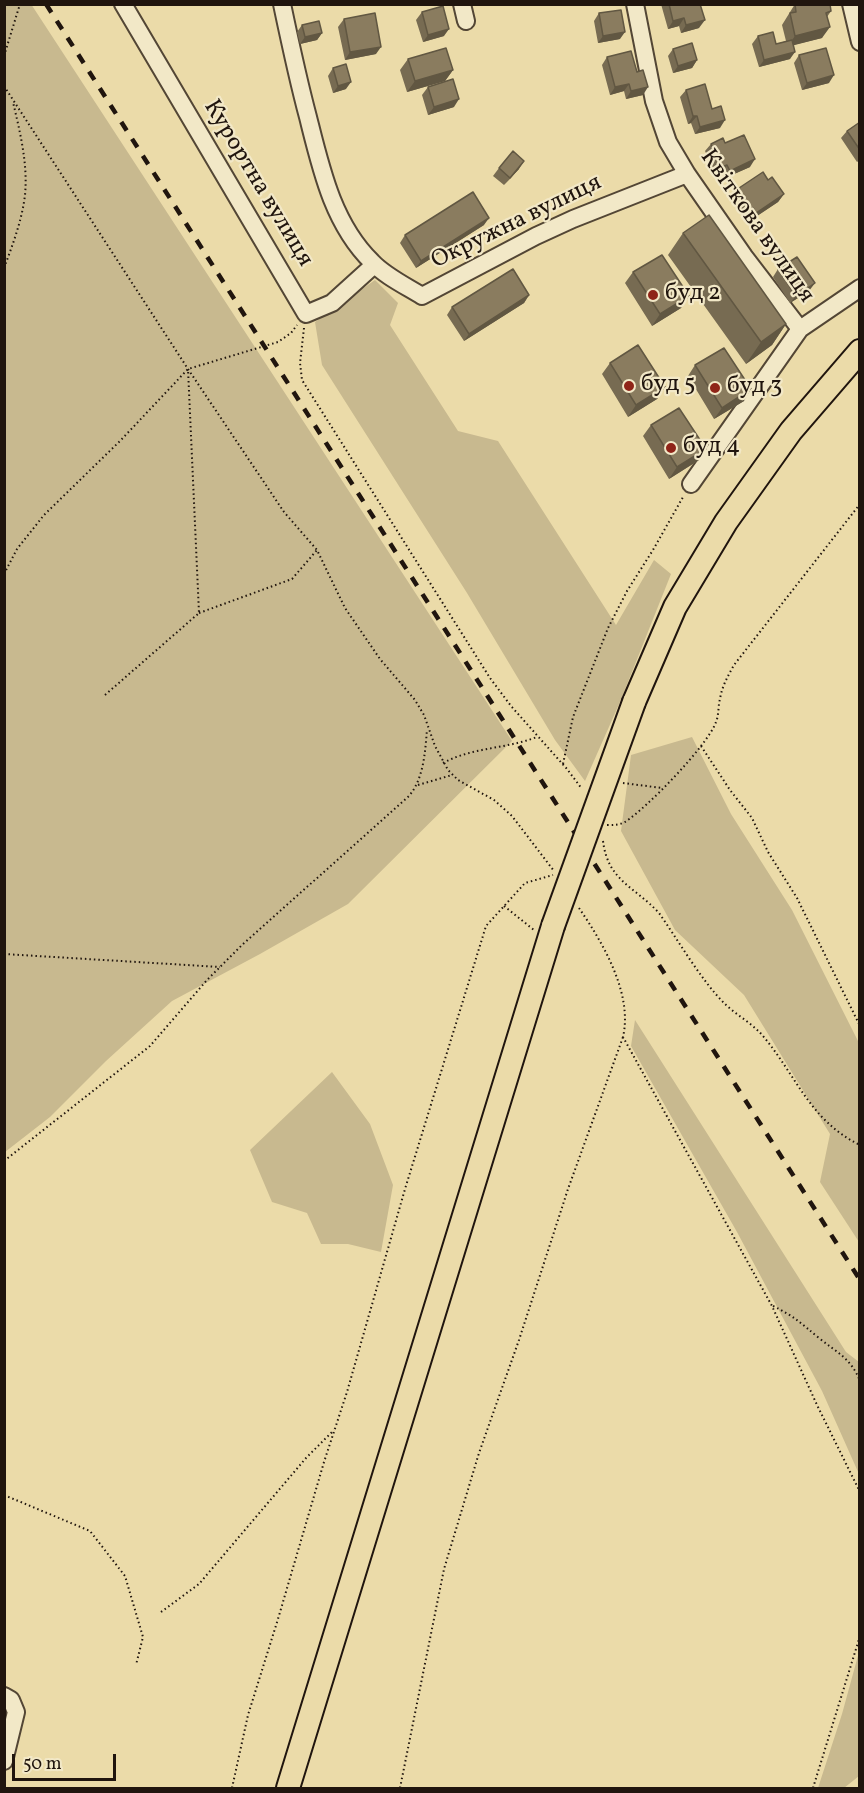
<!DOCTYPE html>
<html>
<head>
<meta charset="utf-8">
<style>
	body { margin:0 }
	#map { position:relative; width:864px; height:1793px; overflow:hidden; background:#ebdba9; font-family:Vollkorn,serif }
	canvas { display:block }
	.frame { position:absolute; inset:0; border:6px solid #20150e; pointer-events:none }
	.scale { position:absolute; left:12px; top:1754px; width:104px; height:27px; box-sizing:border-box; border:3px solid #20150e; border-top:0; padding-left:8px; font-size:18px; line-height:21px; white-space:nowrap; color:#20150e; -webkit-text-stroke:4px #f2e8c7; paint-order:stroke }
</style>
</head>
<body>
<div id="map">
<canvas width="864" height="1793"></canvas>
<div class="frame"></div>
<div class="scale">50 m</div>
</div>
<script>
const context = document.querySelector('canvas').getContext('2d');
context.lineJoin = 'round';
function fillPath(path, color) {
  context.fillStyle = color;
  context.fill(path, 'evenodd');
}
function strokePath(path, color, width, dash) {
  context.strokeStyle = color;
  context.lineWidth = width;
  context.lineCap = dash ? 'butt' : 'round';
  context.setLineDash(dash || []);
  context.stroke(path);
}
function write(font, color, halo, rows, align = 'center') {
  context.font = font + ' Vollkorn,serif';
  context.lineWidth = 4.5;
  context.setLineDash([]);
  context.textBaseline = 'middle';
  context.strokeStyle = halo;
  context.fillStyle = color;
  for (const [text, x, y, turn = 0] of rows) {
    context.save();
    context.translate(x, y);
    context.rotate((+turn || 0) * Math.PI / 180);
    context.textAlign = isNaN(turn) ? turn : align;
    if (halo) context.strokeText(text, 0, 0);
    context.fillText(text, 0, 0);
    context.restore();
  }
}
fillPath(new Path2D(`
	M31,4L512,741L348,904L260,954L172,1001L106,1061L50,1117L5,1152L4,5Z
	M375,280L398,303L390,325L458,431L498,441L616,625L654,560L671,574L620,702L585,781L555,740L467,593L322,365L315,322Z
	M692,737L731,814L792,910L859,1043V1242L820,1182L830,1134L744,995L675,930L621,831L631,755Z
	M635,1020L846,1352L859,1362V1474L822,1391L737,1232L631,1046Z
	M332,1072L370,1124L393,1185L381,1252L348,1244H321L307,1213L272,1202L250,1150Z
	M859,1652V1776L844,1788H818L842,1714Z`), '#c8b98f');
const minor = new Path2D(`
	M123,4L306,314L332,303L374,265
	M282,4C290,42 298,80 308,117C321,169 333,224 372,262C385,276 406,286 422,296L536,236L573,219L687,174
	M462,4L466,21
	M635,4L654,101L668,142L687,174L744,256L800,329L691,484
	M851,4L860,42
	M800,329L860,288
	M4,1696L11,1700L16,1712L4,1761`);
const major = new Path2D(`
	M634,702L675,607L726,522L791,431L860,351
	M288,1788L553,926`);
strokePath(minor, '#534635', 20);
strokePath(major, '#20150e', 26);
strokePath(new Path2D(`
	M4,56L20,4
	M4,86L188,369L284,512L317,550L345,608L380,659L415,700L424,715L435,746L448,770L458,780L494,800L512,816L554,871
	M4,268C13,244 22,220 25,195C28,164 20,132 13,102
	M304,328L300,363L302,380L490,678L511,706L567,769L582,789
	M4,574L17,549L44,515L120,441L188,369L278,342L291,333L297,325
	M199,613L292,579L317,550
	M105,695L199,613L188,369
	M701,746L730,790L752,818L768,852L797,898L860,1026
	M443,763C473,747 506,749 537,737
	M563,764L573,717L608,628L627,591L653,550L683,497
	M623,783L662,788
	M418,785L452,775
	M607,825C614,825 619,825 625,822C647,808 708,745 716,722C719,715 718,706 720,699C722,686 728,676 734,665L860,504
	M603,841C608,881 634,886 659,913C678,940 701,980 724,1003C736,1015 752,1023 763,1036C796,1075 810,1121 860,1145
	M504,906L534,930
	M579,908C603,943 633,994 623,1037L772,1306L817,1405L860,1492
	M4,954L220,967
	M4,1161L150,1046L207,980L242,945L409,796C424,778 425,752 427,730
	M773,1306C794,1316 802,1324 819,1338C836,1352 851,1358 860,1381
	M4,1495L90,1531L125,1576L143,1637L136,1665
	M161,1612L199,1584L306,1458L334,1430
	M232,1788L248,1715L278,1619L324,1462L347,1392L405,1189L486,926L525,883L553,875
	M400,1788L444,1569L479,1453L519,1340L568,1189L623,1037
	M813,1788L860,1636`), '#20150e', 2, [1.5, 3]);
strokePath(minor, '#f2e8c7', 16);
strokePath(major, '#ebdba9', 22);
strokePath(new Path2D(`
	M46,4L860,1280`), '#20150e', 4.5, [10, 10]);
const majorBridge = new Path2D(`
	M553,926L634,702`);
strokePath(majorBridge, '#20150e', 26, []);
strokePath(majorBridge, '#ebdba9', 22);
fillPath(new Path2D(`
	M661,4H700L699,28L681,33L679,26L668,29Z
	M795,4L831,11L827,17L822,38L793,45L790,59L759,67L752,44L758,36L776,44L786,41L782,25Z
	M422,12L444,36L423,42L416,20Z
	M599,13L620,39L598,43L594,21Z
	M344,19L376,54L345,60L338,27Z
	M302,25L322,33L317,40L300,44L297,32Z
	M673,49L697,60L692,68L673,73L668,56Z
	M799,55L829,83L802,90L794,63Z
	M607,57L643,95L626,99L624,91L610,95L602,65Z
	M408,59L453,70L445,81L407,92L400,70Z
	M333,68L346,89L333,93L328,76Z
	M428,87L454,107L428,115L422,95Z
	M686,90L720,128L695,134L691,123L688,124L680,97Z
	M860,122V160L857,162L841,138L847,131Z
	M725,143L750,167L725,178L722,172L716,175L705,151L711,144Z
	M499,168L519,169L504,185L493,176Z
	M768,180L784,194L778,202L751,220L748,216L744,217L730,198L736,190Z
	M484,225L416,268L400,243L405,235Z
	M683,233L786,324L772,345L746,364L668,255Z
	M778,269L809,291L790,303L773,277Z
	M633,272L681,308L652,326L625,283Z
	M529,295L524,303L464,341L447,315L452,307Z
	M610,363L665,387L657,399L628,417L602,374Z
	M695,365L744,401L714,419L688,376Z
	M651,425L699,460L669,479L643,436Z`), '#776b52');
fillPath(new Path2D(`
	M684,18L679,26L668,29L673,21Z
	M705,20L699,28L681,33L686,25Z
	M830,27L822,38L787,47L795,36Z
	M449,29L444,36L423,42L428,35Z
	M625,32L620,39L598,43L603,36Z
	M322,33L317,40L300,44L305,37Z
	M381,47L376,54L345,60L350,52Z
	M795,52L790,59L759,67L764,60Z
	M697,60L692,68L673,73L678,66Z
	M453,70L445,81L407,92L415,81Z
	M834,75L829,83L802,90L807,83Z
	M351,82L346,89L333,93L338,86Z
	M629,84L624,91L610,95L615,87Z
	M648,87L643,95L626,99L631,91Z
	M459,99L454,107L428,115L434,107Z
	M693,116H697L691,123L688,124Z
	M725,120L720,128L695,134L700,127Z
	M755,159L750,167L725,178L730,171Z
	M524,161L519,169L504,185L510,178Z
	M727,165L722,172L716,175L722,167Z
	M784,194L778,202L751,220L756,213Z
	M753,208L748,216L744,217L750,210Z
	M489,218L484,225L416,268L421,261Z
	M815,283L809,291L790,303L796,296Z
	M529,295L524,303L464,341L469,334Z
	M689,296L681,308L652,326L660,314Z
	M786,324L772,345L746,364L761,342Z
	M665,387L657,399L628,417L636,405Z
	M751,389L744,401L714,419L722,408Z
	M706,449L699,460L669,479L677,467Z`), '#615742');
const building = new Path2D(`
	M669,4H700L705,20L686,25L684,18L673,21Z
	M795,4H830L831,11L826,13L830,27L795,36L790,13L796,12Z
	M443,6L449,29L428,35L422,12Z
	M621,10L625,32L603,36L599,13Z
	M375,13L381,47L350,52L344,19Z
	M319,21L322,33L305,37L302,25Z
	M773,32L776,44L792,40L795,52L764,60L758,36Z
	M692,43L697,60L678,66L673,49Z
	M446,48L453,70L415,81L408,59Z
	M826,48L834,75L807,83L799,55Z
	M631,51L637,72L643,70L648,87L631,91L629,84L615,87L607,57Z
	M346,64L351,82L338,86L333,68Z
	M453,79L459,99L434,107L428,87Z
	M705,84L712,109L721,106L725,120L700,127L697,116H693L686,90Z
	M860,122V150L847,131Z
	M744,135L755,159L730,171L727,165L722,167L711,144L723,138L725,143Z
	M513,151L524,161L510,178L499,168Z
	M763,172L768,180L772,177L784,194L756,213L753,208L750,210L736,190Z
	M473,192L489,218L421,261L405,235Z
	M709,215L786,324L761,342L683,233Z
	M662,255L689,296L660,314L633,272Z
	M797,257L815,283L796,296L778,269Z
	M513,269L529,295L469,334L452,307Z
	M638,345L665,387L636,405L610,363Z
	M724,348L751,389L722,408L695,365Z
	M679,408L706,449L677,467L651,425Z`);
fillPath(building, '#8a7c5f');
strokePath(building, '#615742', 1.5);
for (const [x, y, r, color] of [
	[653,295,6,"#8f2418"],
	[629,386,6,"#8f2418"],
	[715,388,6,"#8f2418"],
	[671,448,6,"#8f2418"]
]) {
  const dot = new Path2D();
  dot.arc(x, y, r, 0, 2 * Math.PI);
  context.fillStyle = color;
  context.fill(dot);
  strokePath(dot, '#f2e8c7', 2);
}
write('24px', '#20150e', '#f2e8c7', [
	["Курортна вулиця",257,184,59],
	["Окружна вулиця",517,223,-26],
	["Квіткова вулиця",756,227,55]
]);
write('24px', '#20150e', '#f2e8c7', [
	["буд 2",665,295],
	["буд 5",641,386],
	["буд 3",727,388],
	["буд 4",683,448]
], 'left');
</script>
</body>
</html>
